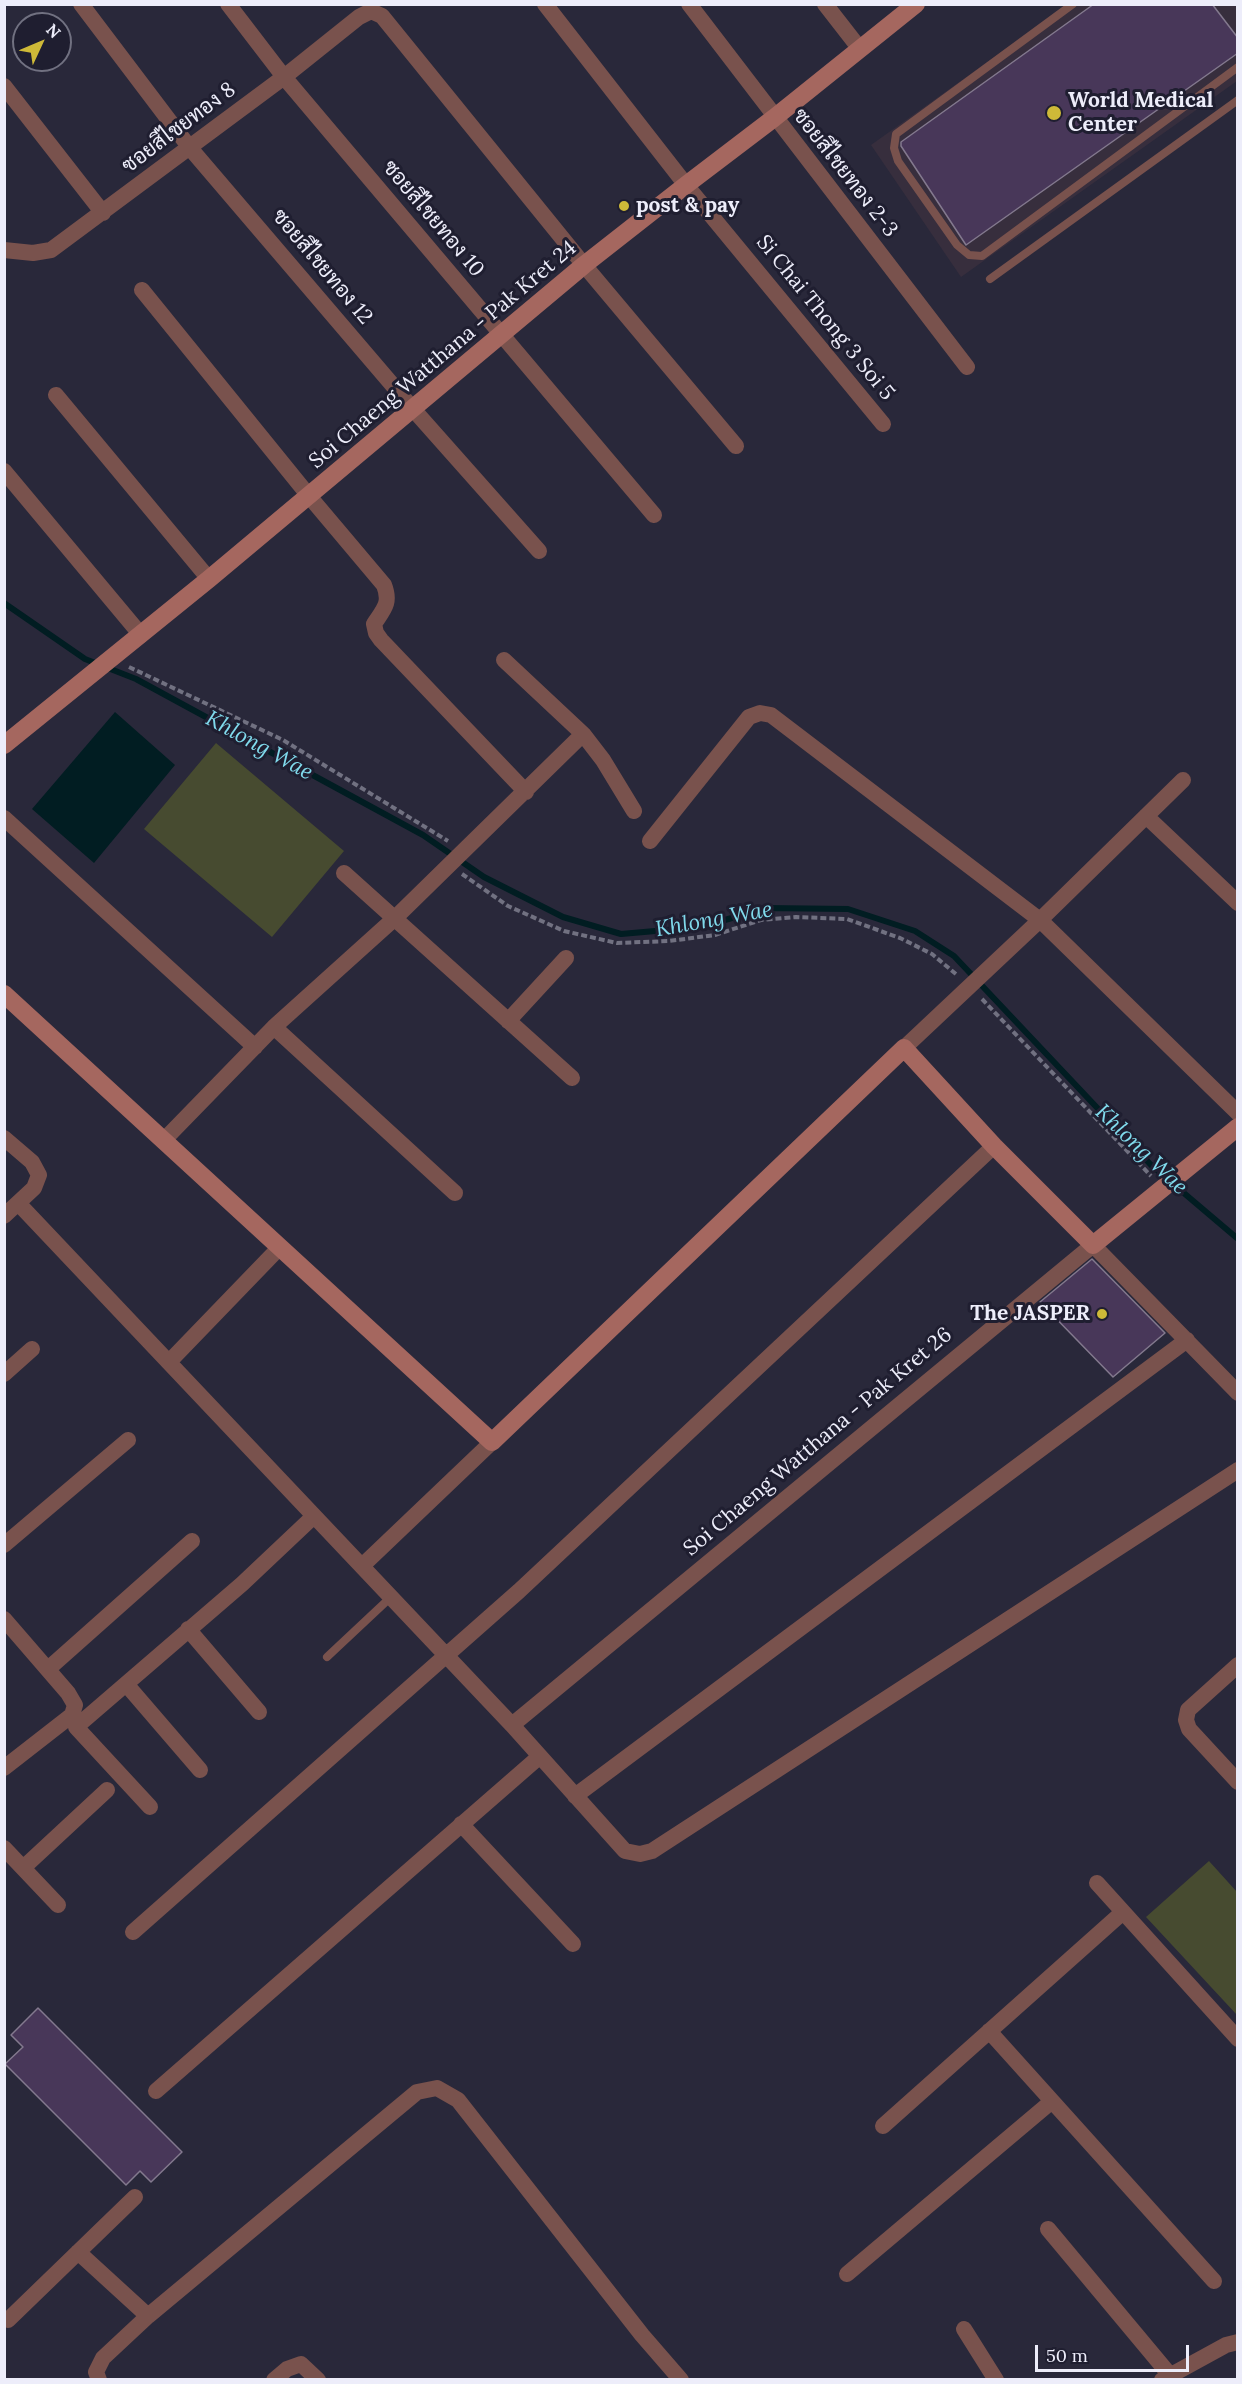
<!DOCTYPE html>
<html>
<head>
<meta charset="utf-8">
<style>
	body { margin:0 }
	#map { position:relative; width:1242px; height:2384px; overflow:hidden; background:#29283a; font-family:Lora,serif }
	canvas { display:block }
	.frame { position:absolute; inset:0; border:6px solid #ededfa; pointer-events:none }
	.north { position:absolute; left:12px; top:12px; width:60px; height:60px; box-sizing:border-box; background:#1f1e30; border:2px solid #717181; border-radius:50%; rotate:46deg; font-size:16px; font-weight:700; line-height:24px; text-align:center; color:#ededfa }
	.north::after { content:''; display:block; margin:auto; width:21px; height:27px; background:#ceb938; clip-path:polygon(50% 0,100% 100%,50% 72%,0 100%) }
	.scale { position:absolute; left:1035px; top:2345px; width:154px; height:27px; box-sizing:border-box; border:3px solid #ededfa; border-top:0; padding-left:8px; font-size:18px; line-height:21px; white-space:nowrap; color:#ededfa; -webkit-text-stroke:4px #1f1e30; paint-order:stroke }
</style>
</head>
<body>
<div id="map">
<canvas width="1242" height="2384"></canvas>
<div class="frame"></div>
<div class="north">N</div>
<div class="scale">50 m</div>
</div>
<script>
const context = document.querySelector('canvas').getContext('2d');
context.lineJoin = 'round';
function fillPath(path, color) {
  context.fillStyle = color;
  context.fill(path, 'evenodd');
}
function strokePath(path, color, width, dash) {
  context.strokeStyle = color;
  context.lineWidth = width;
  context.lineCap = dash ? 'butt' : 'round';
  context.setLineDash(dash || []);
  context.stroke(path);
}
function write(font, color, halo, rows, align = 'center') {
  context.font = font + ' Lora,Sarabun,serif';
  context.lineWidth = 6;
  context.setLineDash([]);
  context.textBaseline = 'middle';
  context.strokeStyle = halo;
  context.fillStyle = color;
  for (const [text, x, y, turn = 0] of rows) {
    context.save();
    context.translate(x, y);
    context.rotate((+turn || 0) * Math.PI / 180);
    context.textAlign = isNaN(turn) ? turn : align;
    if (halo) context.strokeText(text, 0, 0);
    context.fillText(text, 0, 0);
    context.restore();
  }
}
fillPath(new Path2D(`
	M1067,5H1237V81L961,277L871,145Z`), '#372e3d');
fillPath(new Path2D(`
	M216,743L344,851L272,937L144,829Z
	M1209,1861L1237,1892V2015L1146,1917Z`), '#474b30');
fillPath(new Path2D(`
	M115,712L175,765L94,863L32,809Z`), '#011d22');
strokePath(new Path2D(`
	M4,603L85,659L136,679L423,835L484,877L563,917L621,934L701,927L766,908L848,909L915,931L954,956L1152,1166L1238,1239`), '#011d22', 6);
const building = new Path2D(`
	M1094,4H1212L1238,38V53L966,245L901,146V142Z
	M1092,1259L1165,1333L1113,1377L1040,1302Z
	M38,2008L182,2152L151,2182L140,2171L126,2185L5,2064L23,2047L11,2035Z`);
fillPath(building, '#483759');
strokePath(building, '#83798e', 1.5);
strokePath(new Path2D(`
	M129,667L283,740L448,841
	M462,874L508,906L564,931L617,943L669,941L715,935L761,920L796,917L847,919L900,938L932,954L957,975
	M982,999L1151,1176`), '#717181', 4, [6, 3]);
strokePath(new Path2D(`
	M1073,4L896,134L894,148L898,161L957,245L969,255L982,256L1238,67
	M990,279L1238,100
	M327,1657L391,1597`), '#79524d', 8);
strokePath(new Path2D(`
	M81,4L190,148L413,409L539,551
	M228,4L284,77L654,515
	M545,4L686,185L883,424
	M689,4L967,367
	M825,4L860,49
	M4,86L103,213
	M4,250L33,253L51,250L284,77L359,17L371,11L382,16L584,265L736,446
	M142,290L309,496L384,585C391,603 384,609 374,624L376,633L381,640L526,792
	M56,395L209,579
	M4,471L141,635
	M504,660L583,734L603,760L634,811
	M1146,816L1238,903
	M4,818L255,1047
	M650,841L749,717L760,713L771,715L1040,920L1238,1113
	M344,873L572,1078
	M508,1021L566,958
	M274,1027L455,1193
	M904,1048L1040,920L1183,780
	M4,1138L32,1162L39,1175L34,1188L4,1216
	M164,1140L274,1027L395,918L583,734
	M18,1203L512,1725L625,1851L640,1854L652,1851L1238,1470
	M169,1362L280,1247
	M4,1374L32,1349
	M4,1545L128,1440
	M362,1566L492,1442
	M4,1619L68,1693L75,1705L72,1715L4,1768
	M188,1629L259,1712
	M1238,1665L1188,1710L1186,1720L1189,1729L1238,1782
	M48,1669L192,1541
	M126,1684L200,1770
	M512,1725L1093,1245L1238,1393
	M575,1796L1187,1340
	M150,1807L76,1727L242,1584L314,1516
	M461,1824L573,1944
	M4,1848L58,1905
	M23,1868L107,1790
	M1097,1883L1238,2039
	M133,1932L519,1591L994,1146
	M989,2031L1214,2281
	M156,2091L539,1757
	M883,2126L1123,1912
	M1048,2229L1169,2374
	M78,2252L148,2316
	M847,2274L1051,2102
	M8,2320L135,2197
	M964,2329L996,2380
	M99,2380L96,2372L103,2358L148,2316L417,2092L437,2088L458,2100L642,2335L681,2380
	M274,2380L287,2369L301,2364L318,2380
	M1162,2380L1226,2345L1238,2342`), '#79524d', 16);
strokePath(new Path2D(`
	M4,745L209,579L584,265L686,185L774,118L916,4
	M4,994L492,1442L904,1048L994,1146L1093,1245L1238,1127`), '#a5675f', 18);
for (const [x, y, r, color] of [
	[1054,113,8,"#ceb938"],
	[624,206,6,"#ceb938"],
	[1102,1314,6,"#ceb938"]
]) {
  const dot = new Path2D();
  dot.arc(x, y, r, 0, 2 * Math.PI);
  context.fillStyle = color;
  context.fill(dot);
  strokePath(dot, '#1f1e30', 2);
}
write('bold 21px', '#ededfa', '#1f1e30', [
	["World Medical",1068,101],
	["Center",1068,125],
	["post & pay",636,206],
	["The JASPER",1090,1314,"right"]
], 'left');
write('21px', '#ededfa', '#1f1e30', [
	["ซอยสีไชยทอง 8",179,128,-37],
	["ซอยสีไชยทอง 2-3",845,173,52],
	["ซอยสีไชยทอง 10",433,219,50],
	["ซอยสีไชยทอง 12",322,267,50],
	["Si Chai Thong 3 Soi 5",825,318,51],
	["Soi Chaeng Watthana - Pak Kret 24",443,355,-40],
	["Soi Chaeng Watthana - Pak Kret 26",818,1442,-40]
]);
write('italic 22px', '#80daec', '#1f1e30', [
	["Khlong Wae",259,746,29],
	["Khlong Wae",714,920,-10],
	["Khlong Wae",1141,1150,44]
]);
</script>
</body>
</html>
